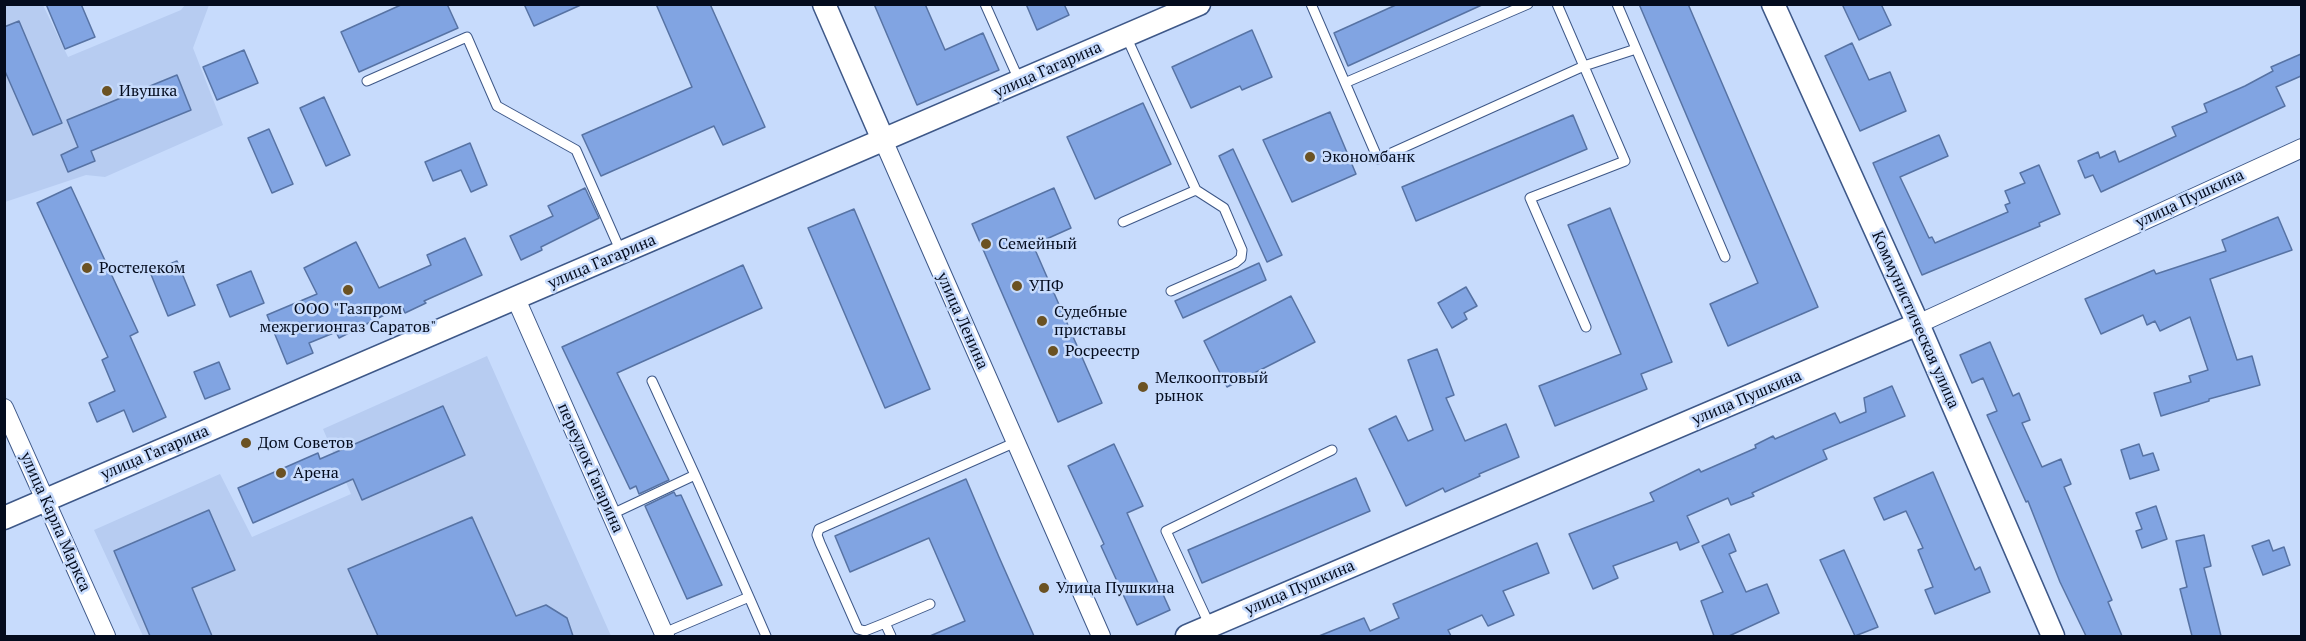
<!DOCTYPE html>
<html>
<head>
<meta charset="utf-8">
<style>
	body { margin:0 }
	#map { position:relative; width:2306px; height:641px; overflow:hidden; background:#c7dbfc; font-family:"PT Serif",serif }
	canvas { display:block }
	.frame { position:absolute; inset:0; border:6px solid #040c1e; pointer-events:none }
</style>
</head>
<body>
<div id="map">
<canvas width="2306" height="641"></canvas>
<div class="frame"></div>
</div>
<script>
const context = document.querySelector('canvas').getContext('2d');
context.lineJoin = 'round';
function fillPath(path, color) {
  context.fillStyle = color;
  context.fill(path, 'evenodd');
}
function strokePath(path, color, width, dash) {
  context.strokeStyle = color;
  context.lineWidth = width;
  context.lineCap = dash ? 'butt' : 'round';
  context.setLineDash(dash || []);
  context.stroke(path);
}
function write(font, color, halo, rows, align = 'center') {
  context.font = font + ' "PT Serif",serif';
  context.lineWidth = 5;
  context.setLineDash([]);
  context.textBaseline = 'middle';
  context.strokeStyle = halo;
  context.fillStyle = color;
  for (const [text, x, y, turn = 0] of rows) {
    context.save();
    context.translate(x, y);
    context.rotate((+turn || 0) * Math.PI / 180);
    context.textAlign = isNaN(turn) ? turn : align;
    if (halo) context.strokeText(text, 0, 0);
    context.fillText(text, 0, 0);
    context.restore();
  }
}
fillPath(new Path2D(`
	M5,5H43L68,57L181,10L185,5H209L193,48L223,125L105,177L86,175L5,202Z
	M487,356L611,636H143L94,530L220,474L252,537L351,494L323,429Z`), '#b7ccf1');
const building = new Path2D(`
	M46,4H81L95,37L65,49Z
	M403,4H447L458,28L359,72L341,32Z
	M524,4H583L534,26Z
	M656,4H710L765,127L723,145L714,126L601,176L582,135L692,87Z
	M874,4H925L945,50L983,33L999,70L917,105Z
	M1026,4H1064L1069,15L1037,30Z
	M1398,4H1484L1348,66L1334,33Z
	M1639,4H1688L1818,307L1728,346L1710,304L1758,283Z
	M1842,4H1881L1891,25L1859,40Z
	M19,21L62,123L33,135L4,69V27Z
	M1252,30L1272,77L1242,90L1240,86L1191,108L1172,67Z
	M1852,43L1869,80L1890,72L1906,111L1860,131L1825,56Z
	M244,50L258,83L217,100L203,67Z
	M2301,54V76L2276,87L2285,106L2101,192L2093,175L2085,178L2078,161L2098,152L2100,158L2115,151L2119,162L2176,136L2172,127L2207,112L2204,104L2245,86L2273,71L2271,67Z
	M177,75L191,110L91,151L95,161L68,172L61,155L78,147L67,120Z
	M324,97L350,155L326,166L300,108Z
	M1143,103L1171,164L1095,199L1067,137Z
	M1330,112L1356,174L1292,202L1263,140Z
	M1573,115L1587,149L1416,221L1402,187Z
	M269,129L293,184L272,193L248,138Z
	M1939,135L1948,156L1900,177L1929,238L1932,237L1935,243L2008,212L2005,205L2010,203L2005,191L2025,183L2020,173L2039,165L2060,214L2039,223L2040,226L1922,275L1873,163Z
	M470,143L487,185L471,192L461,170L433,181L425,162Z
	M1233,149L1282,255L1267,262L1219,156Z
	M71,187L138,332L130,336L166,417L133,432L124,410L97,422L89,403L115,391L102,360L108,357L37,203Z
	M585,188L599,218L541,247L542,250L521,260L510,236L553,216L548,206Z
	M1054,188L1071,228L1033,245L1102,403L1058,422L972,224Z
	M1610,208L1672,362L1641,374L1647,389L1555,426L1539,386L1621,354L1568,225Z
	M854,209L930,389L885,408L808,228Z
	M2278,217L2292,250L2210,279L2237,360L2252,356L2260,385L2209,399V401L2161,416L2154,393L2191,382L2189,376L2208,370L2190,317L2160,331L2155,321L2147,325L2143,315L2101,334L2085,299L2154,270L2156,274L2226,251L2222,240Z
	M465,238L482,275L424,301L426,303L405,313L402,306L339,338L336,332L309,343L313,353L287,364L267,315L317,294L304,268L356,242L379,288L431,265L427,255Z
	M177,261L195,305L168,316L150,272Z
	M1259,263L1266,280L1183,318L1175,301Z
	M743,265L762,308L617,373L669,480L639,494L636,486L630,489L562,347Z
	M251,271L264,303L230,317L217,285Z
	M1466,287L1477,306L1464,313L1467,319L1452,328L1438,303Z
	M1291,296L1315,342L1227,387L1204,341Z
	M1990,342L2013,396L2019,393L2030,420L2022,423L2042,467L2061,459L2071,484L2064,487L2112,600L2108,602L2122,636H2086L2060,582L2028,501L2026,502L1987,415L1997,411L1983,378L1972,383L1960,355Z
	M1437,349L1454,395L1446,398L1465,441L1506,424L1519,457L1479,474L1480,476L1445,492L1443,488L1406,506L1369,429L1396,416L1408,441L1433,430L1408,360Z
	M219,362L230,389L205,399L194,372Z
	M1892,386L1905,416L1823,450L1827,459L1752,493L1754,496L1731,505L1728,498L1687,516L1699,542L1680,550L1677,542L1613,566L1618,578L1593,589L1569,534L1654,501L1650,493L1699,469L1701,472L1756,448L1755,445L1773,436L1775,439L1835,413L1840,423L1866,412L1864,398Z
	M443,406L465,455L362,500L353,479L253,523L238,488L318,453L320,459Z
	M1114,444L1143,506L1127,513L1170,610L1137,625L1101,546L1104,544L1068,466Z
	M2139,444L2143,456L2153,453L2159,470L2130,479L2121,450Z
	M1933,472L1975,570L1980,567L1990,592L1935,614L1925,590L1933,587L1918,550L1923,548L1906,511L1884,520L1874,498Z
	M1356,478L1370,511L1202,583L1188,550Z
	M966,479L999,557L1034,636H930L965,621L929,538L850,572L835,536Z
	M674,492L676,496L681,495L722,585L687,599L645,506Z
	M2156,506L2167,539L2142,548L2136,531L2142,529L2136,513Z
	M209,510L235,570L192,588L212,636H150L114,551Z
	M472,517L516,616L546,605L567,618L573,636H378L348,569Z
	M1729,534L1736,551L1729,554L1746,592L1767,584L1779,613L1729,636H1714L1701,601L1723,592L1702,546Z
	M2204,535L2211,566L2204,568L2221,636H2192L2180,589L2187,587L2176,541Z
	M2269,540L2273,551L2284,547L2290,565L2263,575L2252,546Z
	M1537,543L1549,573L1503,591L1514,615L1488,626L1482,615L1448,630L1451,636H1319L1364,618L1370,631L1399,618L1393,604Z
	M1844,550L1878,627L1855,636L1820,560Z`);
fillPath(building, '#81a4e2');
strokePath(building, '#5773a4', 1.5);
const service = new Path2D(`
	M985,4L1019,80
	M1311,4L1378,159L1584,66L1636,49
	M1557,4L1625,161L1530,198L1586,327
	M1617,4L1725,257
	M1126,36L1196,190L1224,208L1242,250L1241,258L1235,263L1171,291
	M367,81L467,37L497,106L576,150L621,252
	M1347,82L1528,4
	M1123,222L1196,190
	M652,381L695,475
	M610,515L695,475L749,597L664,633
	M749,597L766,636
	M885,623L930,604
	M1210,626L1166,531L1332,450
	M891,636L885,623L865,631L858,629L820,543L817,535L819,529L1016,442`);
const minor = new Path2D(`
	M884,142L1101,636
	M516,299L665,636
	M1918,324L2302,148
	M4,408L106,636`);
const tertiary = new Path2D(`
	M824,4L884,142
	M1773,4L1918,324L2053,636
	M4,518L1199,4
	M1187,636L1918,324`);
strokePath(service, '#3e5888', 11);
strokePath(minor, '#3e5888', 20);
strokePath(tertiary, '#3e5888', 25);
strokePath(service, '#fff', 9);
strokePath(minor, '#fff', 18);
strokePath(tertiary, '#fff', 22);
for (const [x, y, r, color] of [
	[107,91,6,"#6b5223"],
	[1310,157,6,"#6b5223"],
	[986,244,6,"#6b5223"],
	[87,268,6,"#6b5223"],
	[1017,286,6,"#6b5223"],
	[348,290,6,"#6b5223"],
	[1042,321,6,"#6b5223"],
	[1053,351,6,"#6b5223"],
	[1143,387,6,"#6b5223"],
	[246,443,6,"#6b5223"],
	[281,473,6,"#6b5223"],
	[1044,588,6,"#6b5223"]
]) {
  const dot = new Path2D();
  dot.arc(x, y, r, 0, 2 * Math.PI);
  context.fillStyle = color;
  context.fill(dot);
  strokePath(dot, '#c7dbfc', 2);
}
write('16px', '#040c1e', '#c7dbfc', [
	["улица Гагарина",1048,70,-24],
	["улица Пушкина",2190,199,-25],
	["улица Гагарина",602,262,-23],
	["Коммунистическая улица",1915,320,66],
	["улица Ленина",962,321,66],
	["улица Пушкина",1747,398,-23],
	["улица Гагарина",155,453,-23],
	["переулок Гагарина",590,468,66],
	["улица Карла Маркса",55,522,66],
	["улица Пушкина",1300,588,-23]
]);
write('16px', '#040c1e', '#c7dbfc', [
	["Ивушка",119,91],
	["Экономбанк",1322,157],
	["Семейный",998,244],
	["Ростелеком",99,268],
	["УПФ",1029,286],
	["ООО \"Газпром",348,309,"center"],
	["межрегионгаз Саратов\"",348,327,"center"],
	["Судебные",1054,312],
	["приставы",1054,330],
	["Росреестр",1065,351],
	["Мелкооптовый",1155,378],
	["рынок",1155,396],
	["Дом Советов",258,443],
	["Арена",293,473],
	["Улица Пушкина",1056,588]
], 'left');
</script>
</body>
</html>
